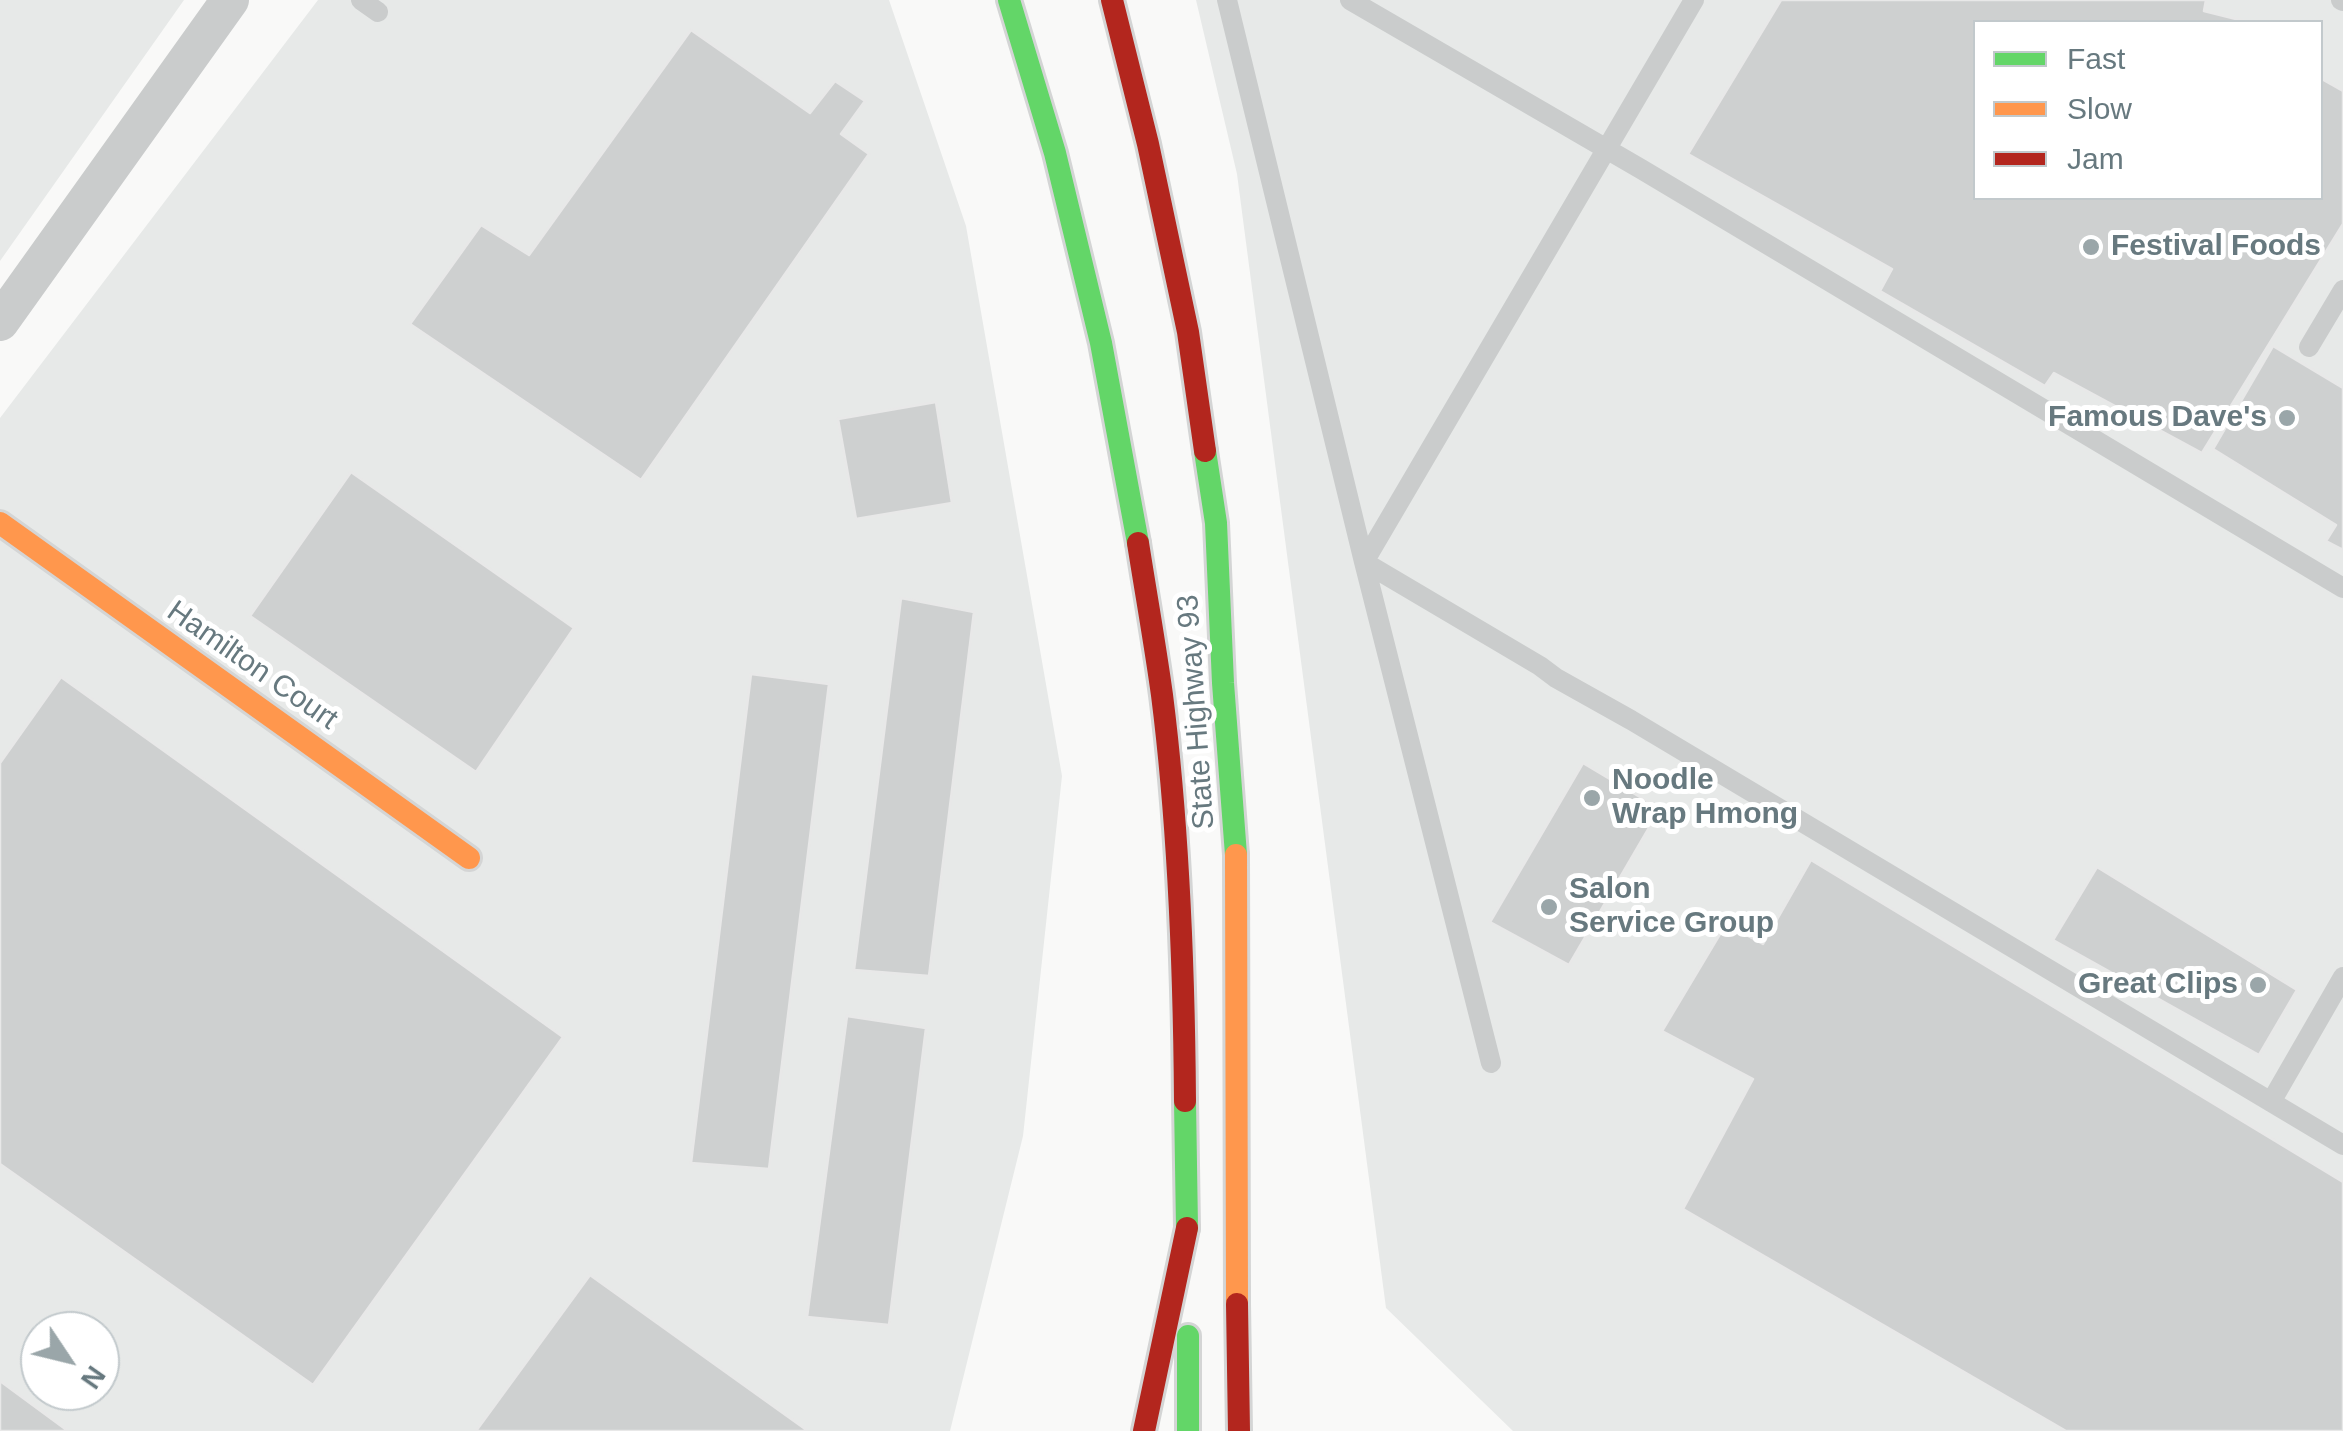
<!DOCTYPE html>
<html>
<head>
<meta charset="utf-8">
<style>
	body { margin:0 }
	#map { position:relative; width:2343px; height:1431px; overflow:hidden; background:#f9f9f8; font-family:Arial,sans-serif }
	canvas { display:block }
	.legend { position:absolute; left:1973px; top:20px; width:350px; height:180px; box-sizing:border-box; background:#fff; border:2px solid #c2c9cc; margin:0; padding:12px 18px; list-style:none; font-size:30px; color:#67797f }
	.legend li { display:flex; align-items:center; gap:20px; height:50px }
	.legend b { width:50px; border:2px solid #c2c9cc }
	.north { position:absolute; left:20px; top:1311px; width:100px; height:100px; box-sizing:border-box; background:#fff; border:2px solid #c2c9cc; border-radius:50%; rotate:125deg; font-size:28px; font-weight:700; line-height:40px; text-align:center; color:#67797f }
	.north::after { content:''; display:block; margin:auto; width:35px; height:45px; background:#9aa6a9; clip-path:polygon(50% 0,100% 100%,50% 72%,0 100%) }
</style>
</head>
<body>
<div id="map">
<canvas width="2343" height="1431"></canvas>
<ul class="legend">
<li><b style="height:12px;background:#63d668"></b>Fast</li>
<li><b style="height:12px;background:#ff974d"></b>Slow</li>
<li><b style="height:12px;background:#b3261e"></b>Jam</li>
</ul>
<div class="north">N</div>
</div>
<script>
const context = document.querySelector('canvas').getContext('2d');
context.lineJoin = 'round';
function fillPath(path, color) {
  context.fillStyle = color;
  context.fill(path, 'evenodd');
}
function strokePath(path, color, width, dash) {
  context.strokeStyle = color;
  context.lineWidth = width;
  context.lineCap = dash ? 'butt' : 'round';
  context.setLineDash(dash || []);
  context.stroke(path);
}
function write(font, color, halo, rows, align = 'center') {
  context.font = font + ' Arial,sans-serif';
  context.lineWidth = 10;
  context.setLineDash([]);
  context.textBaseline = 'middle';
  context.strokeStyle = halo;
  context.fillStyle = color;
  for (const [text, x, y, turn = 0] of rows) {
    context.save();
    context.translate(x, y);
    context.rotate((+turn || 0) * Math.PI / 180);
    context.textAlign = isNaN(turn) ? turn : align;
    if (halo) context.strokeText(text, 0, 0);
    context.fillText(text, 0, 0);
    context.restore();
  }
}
fillPath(new Path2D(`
	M0,0H184L0,261Z
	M318,0H889L966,226L1062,776L1023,1136L950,1431H0V418ZM40,1331H100V1391H40Z
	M1196,0H2343V1431H1513L1386,1308L1237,174ZM1976,22H2320V198H1976Z`), '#e7e9e8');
const building = new Path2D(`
	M1781,0H2206L2204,11L2248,22H1976V198H2320V78L2343,91V224L2202,453L2054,373L2045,386L1880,291L1892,269L1688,154Z
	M691,30L810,113L835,81L865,101L841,134L869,154L641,480L410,324L481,225L529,255Z
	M2273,346L2343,388V550L2326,541L2336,525L2213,449Z
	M936,402L952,503L856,519L838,419Z
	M351,472L574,628L476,772L250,616Z
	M901,598L974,612L929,976L854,970Z
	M751,674L829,684L769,1169L691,1163Z
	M61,677L563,1037L313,1385L0,1164V763Z
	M1583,763L1660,809L1569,965L1490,922Z
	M1811,860L2343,1182V1431H2066L1683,1209L1753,1079L1662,1031L1726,924L1763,944Z
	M2097,867L2297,990L2259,1055L2053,940Z
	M847,1016L926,1028L889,1325L807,1317Z
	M590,1275L808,1431H476Z
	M0,1381L68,1431H0Z`);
fillPath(building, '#ced0d0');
strokePath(building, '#e8e8e8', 2.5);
const fast = new Path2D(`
	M1009,0L1055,153L1101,343L1138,543
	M1205,451L1216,523L1223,683L1236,855
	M1185,1101L1187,1228
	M1188,1336V1431`);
const slow = new Path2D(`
	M0,523L469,858
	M1236,855L1237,1304`);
const jam = new Path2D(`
	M1112,0L1148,144L1188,332L1205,451
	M1138,543C1146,594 1155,644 1162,695C1179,829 1184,966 1185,1101
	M1237,1304L1239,1431
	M1144,1431L1187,1228`);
strokePath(fast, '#d4d5d5', 28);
strokePath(slow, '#d4d5d5', 28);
strokePath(jam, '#d4d5d5', 28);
strokePath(new Path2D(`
	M361,0L378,12
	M1227,0L1364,562L1491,1063
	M1350,0L1641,169L2343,588
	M2341,0L2343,1
	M2309,347L2343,290
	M1364,562L1540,666L1556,678L1631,720L2343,1145
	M1364,562L1694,0
	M2271,1102L2343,977`), '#cacccc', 20);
strokePath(new Path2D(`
	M0,322L230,0`), '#cacccc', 38);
strokePath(fast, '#63d668', 22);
strokePath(slow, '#ff974d', 22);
strokePath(jam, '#b3261e', 22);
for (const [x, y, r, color] of [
	[2091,247,10,"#9aa6a9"],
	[2287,418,10,"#9aa6a9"],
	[1592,798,10,"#9aa6a9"],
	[1549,907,10,"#9aa6a9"],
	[2258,985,10,"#9aa6a9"]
]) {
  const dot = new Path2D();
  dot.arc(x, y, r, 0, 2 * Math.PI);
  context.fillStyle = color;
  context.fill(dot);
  strokePath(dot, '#fff', 4);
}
write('bold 30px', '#67797f', '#fff', [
	["Festival Foods",2111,247],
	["Famous Dave's",2267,418,"right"],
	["Noodle",1612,781],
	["Wrap Hmong",1612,815],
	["Salon",1569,890],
	["Service Group",1569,924],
	["Great Clips",2238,985,"right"]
], 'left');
write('30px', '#67797f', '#fff', [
	["Hamilton Court",252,666,35],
	["State Highway 93",1197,712,-94]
]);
</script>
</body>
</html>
